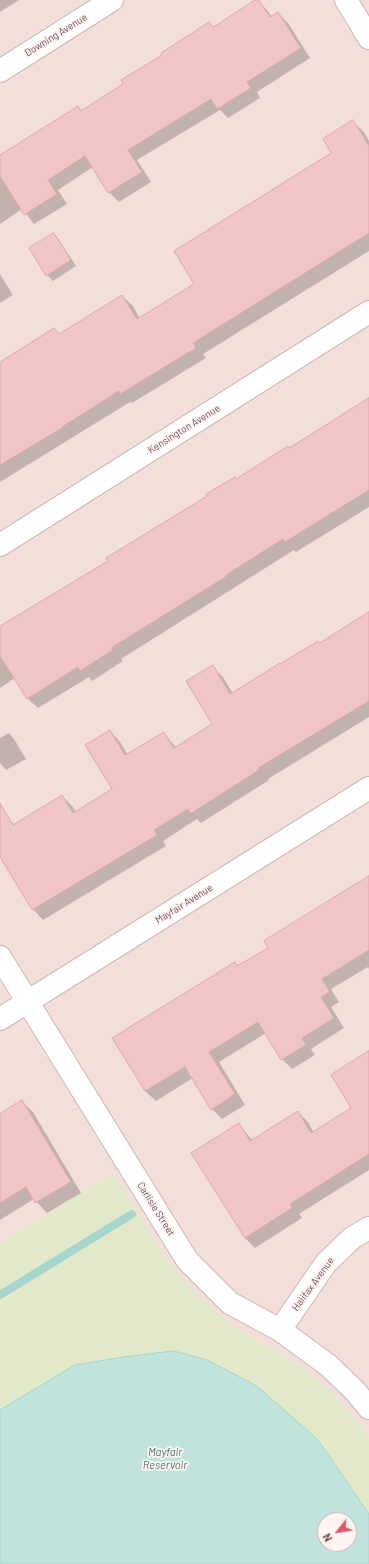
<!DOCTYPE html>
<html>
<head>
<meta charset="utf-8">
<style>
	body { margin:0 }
	#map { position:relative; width:369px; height:1564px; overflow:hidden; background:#fbefea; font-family:Barlow,sans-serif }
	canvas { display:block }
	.north { position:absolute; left:317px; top:1512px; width:40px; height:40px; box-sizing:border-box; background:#fef4f1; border:1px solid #c7b2b0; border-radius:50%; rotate:240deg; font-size:11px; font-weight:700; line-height:16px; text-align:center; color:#754f4f }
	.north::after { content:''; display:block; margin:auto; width:14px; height:18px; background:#dc5968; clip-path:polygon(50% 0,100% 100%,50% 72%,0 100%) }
</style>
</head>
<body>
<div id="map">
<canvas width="369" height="1564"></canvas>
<div class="north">N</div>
</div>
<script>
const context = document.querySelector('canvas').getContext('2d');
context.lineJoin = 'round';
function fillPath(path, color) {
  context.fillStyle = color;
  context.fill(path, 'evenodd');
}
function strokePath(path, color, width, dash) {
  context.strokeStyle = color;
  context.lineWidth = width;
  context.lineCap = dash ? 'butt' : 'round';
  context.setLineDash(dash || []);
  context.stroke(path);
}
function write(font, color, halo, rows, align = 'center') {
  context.font = font + ' Barlow,sans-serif';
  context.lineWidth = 3.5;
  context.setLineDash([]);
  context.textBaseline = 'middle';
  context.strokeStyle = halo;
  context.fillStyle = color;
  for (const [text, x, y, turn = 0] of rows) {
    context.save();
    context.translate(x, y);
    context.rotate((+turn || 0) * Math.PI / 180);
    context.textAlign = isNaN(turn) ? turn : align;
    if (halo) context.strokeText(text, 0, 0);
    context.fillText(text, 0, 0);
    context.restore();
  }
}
fillPath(new Path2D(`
	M0,0H369V1437L359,1423L334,1395L306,1370L233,1326L198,1296L165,1257L114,1173L0,1244Z`), '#f3dfd9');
fillPath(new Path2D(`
	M114,1173L165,1257L198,1296L233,1326L306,1370L334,1395L359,1423L369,1437V1564H0V1244ZM325,1520H349V1544H325Z`), '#e1e9c9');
const water = new Path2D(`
	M174,1351L207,1360L257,1386L318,1440L369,1514V1564H0V1410L75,1365L124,1357ZM325,1520H349V1544H325Z`);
fillPath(water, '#c0e4dd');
strokePath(water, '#a6d5cd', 1);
fillPath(new Path2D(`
	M0,0H19L0,12Z
	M257,0L267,10L272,17L278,13L288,23L310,58L257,92L260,98L228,118L220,110L137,160L151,182L119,202L109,192L93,167L58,190L67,204L34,224L22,209L0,224V156L78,107L82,111L125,85L209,23L213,27Z
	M353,122L364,132L369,141V251L203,354L206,358L132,403L130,402L0,482V364L54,329L60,335L122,296L133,306L140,319L196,285L333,153Z
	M54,234L59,240L76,266L53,281L47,275Z
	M0,274L13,295L0,303Z
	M369,399V507L296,552L294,550L121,659L123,661L92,681L89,677L38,708L27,698L15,678L0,688V632L236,480Z
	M369,613V717L268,779L269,780L201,823L197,819L163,841L166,846L43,920L33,909L0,855V824L8,819L15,825L62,796L72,806L76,812L113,789L110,731L120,742L128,755L163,733L176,747L214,724L212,667L223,677L233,694L320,644Z
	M9,733L14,739L26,759L6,770L0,763V738Z
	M369,877V969L368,967L331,989L339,1002L331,1007L344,1028L311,1049L315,1055L292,1069L282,1059L266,1033L219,1062L245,1105L222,1119L212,1109L193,1078L156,1101L145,1091L113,1038L235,963L238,967L269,948Z
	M369,1052V1170L299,1214L302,1218L255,1248L245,1238L239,1124L252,1140L298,1112L308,1122L314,1133L353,1108Z
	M22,1102L33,1112L81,1193L47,1213L34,1199L0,1220V1115Z`), '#0003');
strokePath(new Path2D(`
	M0,1295L132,1214`), '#a6d5cd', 8);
const building = new Path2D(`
	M255,0H259L270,17L278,12L301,48L247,82L251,88L217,109L211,99L128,150L142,172L108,193L85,156L48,180L57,194L24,215L0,176V155L78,106L81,111L123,84L121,80L162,55L161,53L209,22L213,27Z
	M353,120L369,146V233L193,343L196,348L120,394L119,391L62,427V428L0,465V362L54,328L59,334L122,295L137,319L194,284L174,251L331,153L323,139Z
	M54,233L71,260L46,276L29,248Z
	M369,398V490L285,542L283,539L226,575L227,576L111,648L113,650L80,671L78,667L27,699L0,656V626L108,561L106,558L207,496L206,494L235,477L236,479L288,446L289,448Z
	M369,612V701L258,768L259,770L190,814L188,809L154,830L157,835L32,910L0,857V803L13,825L62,795L73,813L112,789L85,745L110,730L125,755L164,732L174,748L212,724L186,681L213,665L230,694L280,663V664L318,641L319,643Z
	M369,876V950L322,979L330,992L321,997L334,1018L302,1038L306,1045L281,1060L258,1022L209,1052L235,1094L211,1110L185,1067L145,1091L112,1038L235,962L237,966L268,948L264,941Z
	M369,1051V1154L290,1204L292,1208L245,1238L191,1153L239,1123L250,1141L298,1111L311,1133L351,1108L331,1075Z
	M22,1100L71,1182L35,1203L26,1187L0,1203V1114Z`);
fillPath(building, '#efc6c4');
strokePath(building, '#e1a8a5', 1);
const minor = new Path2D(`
	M346,0L369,38
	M0,71L112,0
	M0,545L369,312
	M0,957L187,1260L230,1303L280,1330L328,1365L355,1391L369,1408
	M0,1019L369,788
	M280,1330L326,1263L352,1238L369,1228`);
strokePath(minor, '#cfb6b3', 24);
strokePath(minor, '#fff', 22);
write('10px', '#754f4f', '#fef4f1', [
	["Downing Avenue",56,35,-32],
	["Kensington Avenue",184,429,-32],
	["Mayfair Avenue",184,904,-32],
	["Carlisle Street",156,1209,58],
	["Halifax Avenue",313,1284,-54]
]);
write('italic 11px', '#437870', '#fef4f1', [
	["Mayfair",165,1452],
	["Reservoir",165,1465]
]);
</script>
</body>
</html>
